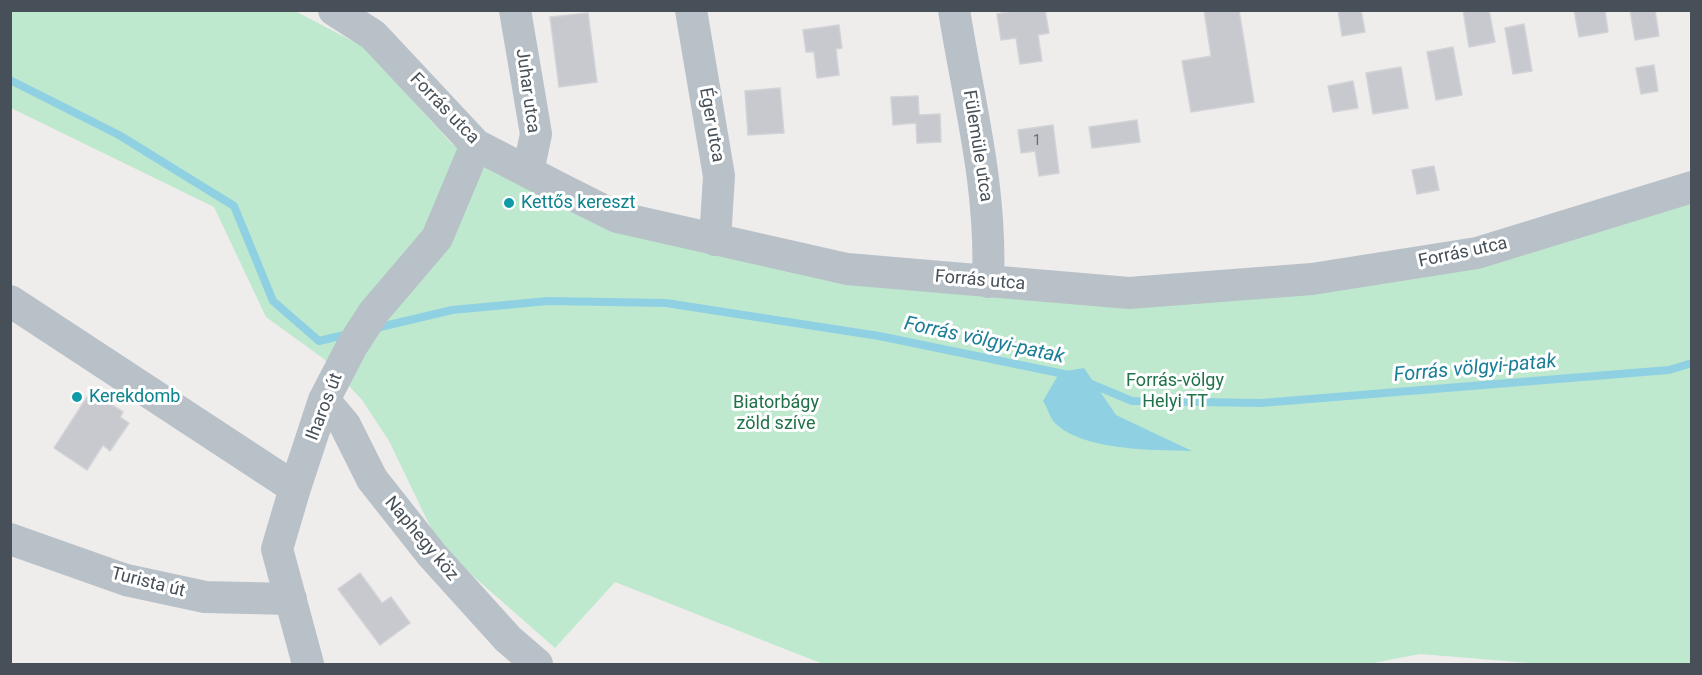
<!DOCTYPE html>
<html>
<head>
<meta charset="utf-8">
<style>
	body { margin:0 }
	#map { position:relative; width:1702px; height:675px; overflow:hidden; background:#efecec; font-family:Roboto,sans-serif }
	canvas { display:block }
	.frame { position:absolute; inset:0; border:12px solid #475058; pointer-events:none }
</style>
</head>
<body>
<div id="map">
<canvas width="1702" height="675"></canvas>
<div class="frame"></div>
</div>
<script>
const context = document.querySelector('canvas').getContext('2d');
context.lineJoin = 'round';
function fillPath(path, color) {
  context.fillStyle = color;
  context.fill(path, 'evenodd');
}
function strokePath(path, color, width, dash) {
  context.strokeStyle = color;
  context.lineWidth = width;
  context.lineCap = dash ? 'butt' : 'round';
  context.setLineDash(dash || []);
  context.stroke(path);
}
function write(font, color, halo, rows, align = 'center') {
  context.font = font + ' Roboto,sans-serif';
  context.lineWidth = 6;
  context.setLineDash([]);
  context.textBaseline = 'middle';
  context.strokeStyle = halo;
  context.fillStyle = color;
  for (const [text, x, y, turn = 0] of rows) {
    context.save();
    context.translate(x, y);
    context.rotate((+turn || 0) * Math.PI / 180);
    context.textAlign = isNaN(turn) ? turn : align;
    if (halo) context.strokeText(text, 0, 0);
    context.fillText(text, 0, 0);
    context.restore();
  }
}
fillPath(new Path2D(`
	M10,11H295L364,47L452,144L617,217L988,282L1312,279L1691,187V664H1542L1420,654L1368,664H823L615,582L555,648L440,547L389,441L362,400L324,359L266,317L214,207L11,108Z`), '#bee9ce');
fillPath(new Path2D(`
	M1084,368L1116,415L1192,451C1155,450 1081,451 1054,422C1050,417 1047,407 1043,401L1060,372Z`), '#8fd1e2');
strokePath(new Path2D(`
	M10,80L119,135L234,206L273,301L319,341L344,335
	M376,328L452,310L548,301L666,303L879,336L1069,375
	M1089,383L1132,401L1261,403L1669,370L1692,363`), '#8fd1e2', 8);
const building = new Path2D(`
	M1018,10H1045L1049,33L1038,35L1042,61L1020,64L1016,38L1001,40L997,14Z
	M1204,10H1239L1254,102L1191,112L1182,61L1211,56Z
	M1338,10H1361L1365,32L1342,36Z
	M1463,10H1489L1495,42L1469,47Z
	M1574,10H1605L1608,32L1579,37Z
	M1630,10H1655L1659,36L1635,40Z
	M588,13L597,82L559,87L550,17Z
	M1524,24L1532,71L1513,74L1505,28Z
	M839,25L842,48L836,49L839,75L817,78L814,52H806L803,30Z
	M1453,47L1462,95L1436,100L1427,52Z
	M1654,65L1658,91L1641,94L1636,68Z
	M1401,67L1408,108L1373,114L1366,73Z
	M1353,81L1358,108L1333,112L1328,86Z
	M780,88L784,133L748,135L745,91Z
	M918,96L919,115L940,114L941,142L917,143L916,123L893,125L891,97Z
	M1137,120L1140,142L1092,148L1089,127Z
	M1053,125L1059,173L1039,176L1035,151L1021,153L1018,130Z
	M1434,166L1439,190L1417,194L1412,170Z
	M91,391L123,412L120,417L129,423L110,451L103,445L87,470L54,448Z
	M360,573L382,603L391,597L410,623L380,645L338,589Z`);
fillPath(building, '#c7c9cf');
strokePath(building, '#d1d3d7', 1.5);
strokePath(new Path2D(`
	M334,10L373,35L476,145L563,190L617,217L847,269L1129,293L1312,279L1477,253L1692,187
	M515,10L536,134L528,172
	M691,10L719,176L715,240
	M954,10C969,104 992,186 988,282
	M10,301L295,488
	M324,400L345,425L372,479L432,555L508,639L537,664
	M10,539L126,580L205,597L291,599
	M308,664L277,549L295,488L324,400L352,346L374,312L437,238L476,145`), '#b9c1c8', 32);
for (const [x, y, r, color] of [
	[509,203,6,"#0f9aa8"],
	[77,397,6,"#0f9aa8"]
]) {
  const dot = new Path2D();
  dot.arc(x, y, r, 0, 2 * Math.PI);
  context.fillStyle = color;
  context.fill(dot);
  strokePath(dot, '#fff', 2);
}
write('15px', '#676e76', null, [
	["1",1037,141]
]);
write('18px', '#475058', '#fff', [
	["Juhar utca",527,91,82],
	["Forrás utca",444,109,46],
	["Éger utca",711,125,80],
	["Fülemüle utca",977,146,81],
	["Forrás utca",1463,253,-12],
	["Forrás utca",980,281,5],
	["Iharos út",325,407,-69],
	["Naphegy köz",421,539,50],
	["Turista út",148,583,14]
]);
write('18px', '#0d838f', '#fff', [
	["Kettős kereszt",521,203],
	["Kerekdomb",89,397]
], 'left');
write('18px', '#1f7148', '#fff', [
	["Forrás-völgy",1175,381],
	["Helyi TT",1175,402],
	["Biatorbágy",776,403],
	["zöld szíve",776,424]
]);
write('italic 20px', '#1a7e97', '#fff', [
	["Forrás völgyi-patak",984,341,12],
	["Forrás völgyi-patak",1475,369,-5]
]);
</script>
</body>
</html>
